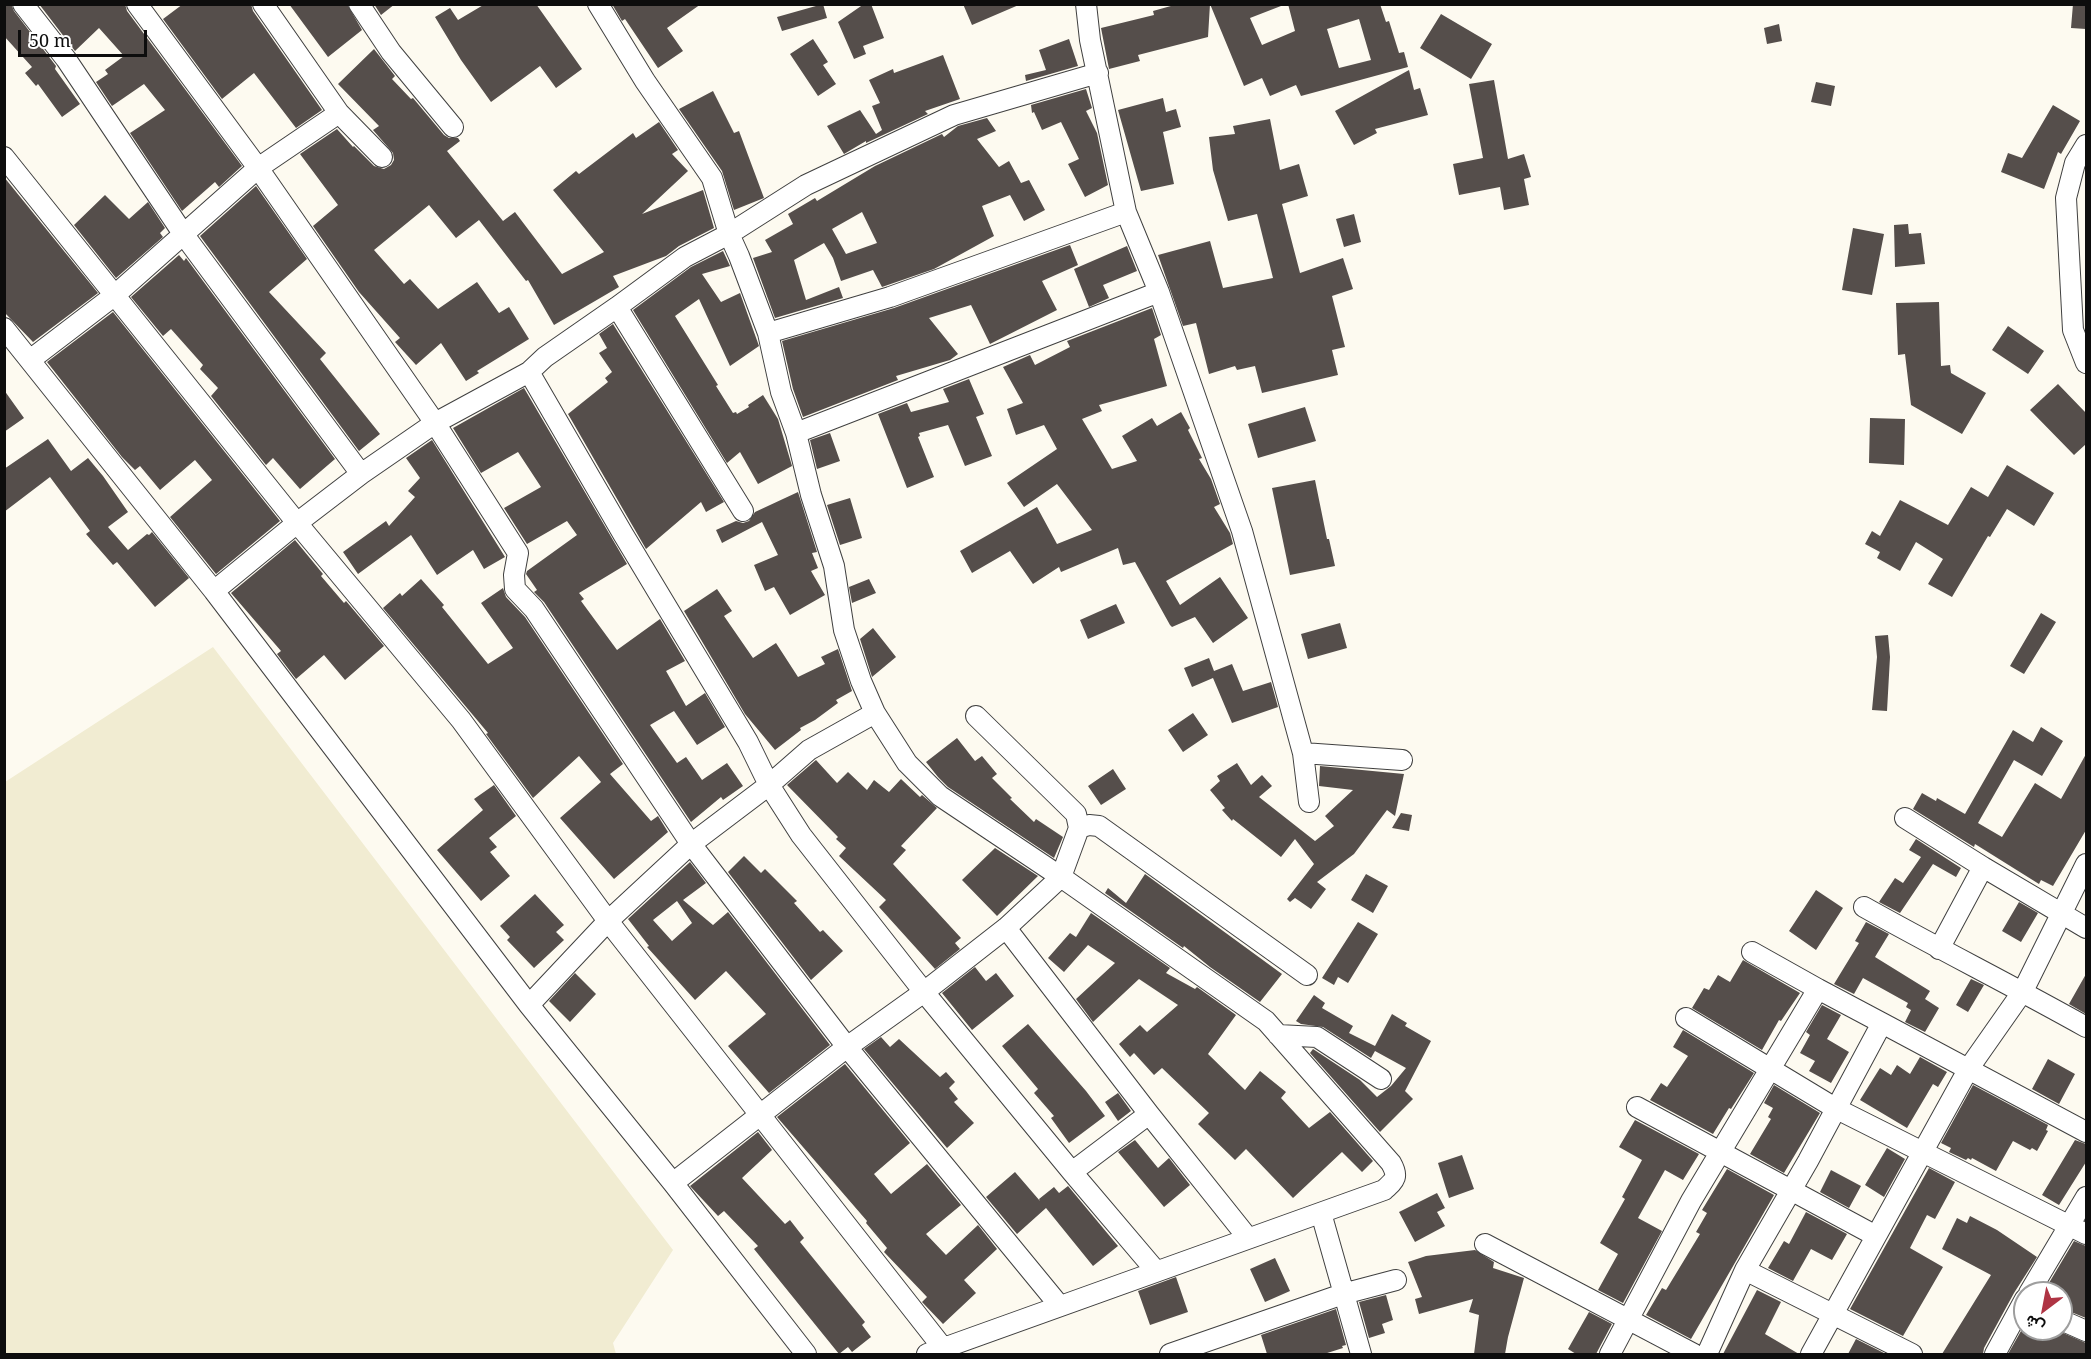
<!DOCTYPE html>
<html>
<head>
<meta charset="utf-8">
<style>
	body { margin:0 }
	#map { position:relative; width:2091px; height:1359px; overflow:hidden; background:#fdfaf0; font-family:"Noto Serif",Vazirmatn,serif }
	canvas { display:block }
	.frame { position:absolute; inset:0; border:6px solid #0d0d0d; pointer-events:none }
	.north { position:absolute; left:2013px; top:1281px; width:60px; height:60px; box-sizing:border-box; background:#fff; border:2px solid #9e9e9e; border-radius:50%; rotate:212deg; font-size:16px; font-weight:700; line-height:24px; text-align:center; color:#0d0d0d }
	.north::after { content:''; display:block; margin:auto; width:21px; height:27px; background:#af3444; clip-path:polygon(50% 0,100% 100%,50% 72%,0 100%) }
	.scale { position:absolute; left:18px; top:30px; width:129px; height:27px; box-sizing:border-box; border:3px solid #0d0d0d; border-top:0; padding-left:8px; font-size:18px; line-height:21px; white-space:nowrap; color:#0d0d0d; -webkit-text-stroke:4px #fff; paint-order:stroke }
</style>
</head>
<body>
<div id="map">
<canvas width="2091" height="1359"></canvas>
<div class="frame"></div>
<div class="north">ش</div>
<div class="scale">50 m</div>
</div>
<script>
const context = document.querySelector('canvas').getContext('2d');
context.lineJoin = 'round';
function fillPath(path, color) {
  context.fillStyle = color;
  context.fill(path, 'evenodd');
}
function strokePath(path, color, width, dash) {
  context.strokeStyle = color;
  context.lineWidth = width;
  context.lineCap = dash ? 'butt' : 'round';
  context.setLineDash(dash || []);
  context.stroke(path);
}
fillPath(new Path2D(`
	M213,647L673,1250L613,1343L616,1354H5V782Z`), '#f1ecd2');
fillPath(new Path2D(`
	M4,4H11L14,11L56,66L55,69L80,104L62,117L38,84L36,86L25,73L32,67L4,36Z
	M39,4H125L127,11L242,166L219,187L215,182L182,211L130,133L165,110L144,84L112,106L96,82L108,74L105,70L124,56L99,28L75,51Z
	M183,4H251L253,11L322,110L296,128L254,73L222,99L163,19Z
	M289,4H347L362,30L328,57Z
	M374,4H395L381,15Z
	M485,4H536L582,69L556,88L540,66L491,102L461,60L435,17L450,8L458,20Z
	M612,4H701L667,28L683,51L658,68L625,19L622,21Z
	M823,4L827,18L782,31L777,17Z
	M864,4H871L884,38L863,46L866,54L854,59L838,22Z
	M963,4H1021L972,25Z
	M1178,4H1210L1208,37L1138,55L1140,61L1109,69L1101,28L1154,15L1153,11Z
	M1210,4H1281V6L1250,18L1262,45L1295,31L1288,4H1380L1386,22L1389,21L1399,53L1404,52L1408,67L1301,96L1296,85L1270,96L1262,78L1244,86ZM1359,19L1371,60L1339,68L1327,29Z
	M2073,4H2086V29L2071,28Z
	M1441,14L1492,44L1471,79L1420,48Z
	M1779,24L1782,41L1767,44L1764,28Z
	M813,39L828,62L823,65L836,84L818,96L790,54Z
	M1069,39L1078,66L1026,81L1025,75L1046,70L1039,50Z
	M374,49L395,76L392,79L411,99L413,98L444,135L449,138H458L460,141L447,151L503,221L515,212L562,274L604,252L553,190L576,171L579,174L633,133L636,138L659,122L678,150L672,154L688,171L642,214L703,190L714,228L679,246L666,256L613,276L619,287L554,325L528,280L526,281L479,220L456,238L429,205L374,250L404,284L410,279L438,309L477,282L499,313L509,307L529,339L477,371L479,373L466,381L441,343L416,365L395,342L400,338L359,292L313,226L338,205L300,154L337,129L353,147L354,146L374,166L384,169L391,165L394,160L393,153L373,130L379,126L338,84Z
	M943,55L960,99L925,111L928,114L866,143V141L844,154L827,126L860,110L876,134L882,130L872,106L880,103L869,80L893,69L894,73Z
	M1409,70L1414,90L1420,88L1428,115L1375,129L1377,133L1354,145L1335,111Z
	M1494,80L1508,159L1524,154L1531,177L1524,179L1529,205L1504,210L1500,187L1459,195L1453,164L1483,158L1469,84Z
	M1816,82L1835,86L1831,106L1811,102Z
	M1086,89L1092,108L1086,111L1097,133L1108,185L1085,197L1068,164L1079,159L1061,122L1042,130L1034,112L1032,113L1031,105Z
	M713,91L734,133L739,131L764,198L734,210L722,171L679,109Z
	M1163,98L1166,112L1176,109L1181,127L1163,132L1174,184L1141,191L1118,110Z
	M2053,105L2080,121L2061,154L2058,152L2044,189L2001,172L2008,153L2022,158Z
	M987,118L996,131L977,139L999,167L1009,161L1021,183L1029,180L1045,210L1024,221L1010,195L982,206L994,236L934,269L882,287L873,270L841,281L833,258L824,243L794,260L806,300L839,287L843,298L775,318L753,258L772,252L765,240L793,224L788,214L815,198L817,201L875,166L942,134L944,137L958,126ZM862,212L877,243L846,254L832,229Z
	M1270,119L1280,170L1299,164L1308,196L1282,204L1300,273L1343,258L1353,289L1332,296L1345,347L1332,350L1338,375L1262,393L1255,366L1237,370L1235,366L1209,374L1196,323L1183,326L1158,255L1210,241L1223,288L1273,278L1257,214L1228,221L1213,170L1209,137L1235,134L1233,126Z
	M4,177L98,293L33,342L4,312Z
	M256,186L307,259L269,292L326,353L320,359L380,434L359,451L200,236Z
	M105,195L129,219L148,202L165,228L160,233L163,237L116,278L74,225Z
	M1354,214L1361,242L1344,247L1336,219Z
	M1908,224L1909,234L1921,233L1925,264L1895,267L1894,225Z
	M1853,228L1884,234L1872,295L1842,290Z
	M1070,245L1078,265L1042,281L1057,310L990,344L971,305L929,318L958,354L950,360L896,376L898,380L803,417L793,389L782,341L894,308Z
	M1127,246L1137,271L1103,285L1109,298L1089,307L1074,269Z
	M723,251L730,266L702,274L721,302L740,293L759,346L730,366L699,299L675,316L713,377L718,385L716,386L733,413L736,412L737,414L749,407L748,405L763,395L778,419L792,466L758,484L740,452L727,463L633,310L691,267Z
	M179,255L184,261L186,258L335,459L300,489L273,458L266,465L211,396L218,388L200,369L203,365L171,329L163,336L131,297Z
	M1939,302L1941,366L1950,365L1951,373L1986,393L1962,434L1911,405L1905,354L1898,355L1896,303Z
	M1152,308L1161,335L1154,339L1167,386L1099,405L1102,411L1082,419L1112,469L1137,461L1122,436L1152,418L1157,426L1181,412L1190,428L1188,430L1202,458L1199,459L1211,479L1220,504L1214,507L1230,533L1233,544L1166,581L1180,605L1220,577L1248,618L1213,643L1195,617L1172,627L1170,625L1135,562L1123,565L1118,548L1061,572L1059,567L1033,584L1010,551L972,573L960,551L1037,507L1057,544L1092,530L1057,484L1024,507L1007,483L1057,449L1044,425L1016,435L1007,409L1023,403L1003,367L1030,355L1035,365L1070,347L1067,341Z
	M113,312L280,521L216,574L170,517L212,480L195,460L160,490L140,466L135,470L122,457L47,362Z
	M613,324L724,502L706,512L701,502L646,549L568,414L608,382L605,378L612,372L599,353L607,348L599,334Z
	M2008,326L2044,351L2028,374L1992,350Z
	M969,379L984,414L976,417L992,456L965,466L948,425L919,433L920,436L918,437L934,477L907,488L878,414L907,403L911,412L949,402L943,389Z
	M2058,384L2086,413V444L2074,455L2030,410Z
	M524,388L627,564L579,593L584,599L581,601L617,650L660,619L685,661L666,671L686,706L705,693L725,727L697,745L674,711L650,725L677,763L686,757L702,780L727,763L743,786L723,800L721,797L691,822L544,602L534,592L537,590L526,574L527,571L577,535L567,521L527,544L504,508L541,487L518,452L481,473L453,428Z
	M4,390L24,418L4,432Z
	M1305,407L1316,441L1258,458L1248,424Z
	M1870,418L1905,419L1904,465L1869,463Z
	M830,433L840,461L817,469L810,440Z
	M48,439L71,471L88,458L103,476L128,512L108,527L128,550L147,534L149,535L152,532L189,578L155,607L117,562L113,565L86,534L90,531L50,477L4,512V469Z
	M432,440L505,557L484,569L473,550L437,575L411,535L358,574L343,552L386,521L389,526L415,497L408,491L420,478L406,458Z
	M2007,465L2054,493L2034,526L2007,509L1990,537L1988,536L1952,597L1928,584L1943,559L1916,542L1900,571L1877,558L1880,552L1865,544L1872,531L1880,536L1900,500L1948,525L1971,487L1988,497Z
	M1315,480L1327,539H1329L1335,566L1290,575L1272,488Z
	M798,492L817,552L812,553L818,568L811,571L825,595L790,615L774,587L765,591L754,565L778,555L762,522L722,543L716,530L736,521L743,523L749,521L755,512Z
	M850,498L862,538L840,545L827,505Z
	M295,540L323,574L321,576L344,603L346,601L384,646L345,680L324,655L296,679L277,654L281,651L231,593Z
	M421,579L444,605L442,607L488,664L513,648L481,603L503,588L506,597L525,617L623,764L610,774L651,821L658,816L668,832L614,879L560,818L601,782L579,756L533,798L486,734L488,733L383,608L400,593L402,596Z
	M869,579L876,593L852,603L849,587Z
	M717,589L732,611L724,616L753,658L776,643L798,677L825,664L821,657L838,649L852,691L836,700L838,703L815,720L800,728L801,730L775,750L745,714L684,611Z
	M1116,604L1125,623L1088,639L1080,620Z
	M2041,613L2056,622L2024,674L2010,666Z
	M1340,623L1347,648L1308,659L1301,634Z
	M873,628L896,657L872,677L860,639Z
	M1888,635L1890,657L1887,711L1872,710L1877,657L1875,636Z
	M1209,658L1214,671L1232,664L1243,691L1271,682L1278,707L1232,723L1213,678L1192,687L1184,668Z
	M1193,713L1208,735L1183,752L1168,730Z
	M2041,727L2063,741L2042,776L2014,760L1978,823L2002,837L2035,783L2061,799L2086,754V830L2053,886L2041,880L2039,884L1975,844L1974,847L1913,809L1922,793L1936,801L1937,798L1965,814L2013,730L2033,742Z
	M957,738L975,761L982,756L997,774L992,778L1012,798L1010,799L1034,822L1036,819L1063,837L1054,858L948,787L938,777L926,762Z
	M816,760L837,783L848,772L867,790L874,780L889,792L901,779L920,797L922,795L937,808L901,846L906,850L893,864L961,938L955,943L960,949L935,969L879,907L886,900L839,856L846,848L836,839L838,837L787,785Z
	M1237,763L1251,785L1262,775L1272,786L1259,797L1315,841L1334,826L1325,816L1353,790L1319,786L1320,766L1404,774L1395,816L1387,810L1354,854L1317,882L1326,889L1311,909L1295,898L1290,902L1287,899L1314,864L1295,839L1281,857L1233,819L1232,821L1222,810L1225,808L1210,790L1220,781L1217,776Z
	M1113,769L1126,789L1101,805L1088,786Z
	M494,785L516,816L489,838L497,847L490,852L510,876L481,901L437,850L483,810L474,799Z
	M1401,813L1412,815L1409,831L1392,828Z
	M1916,839L1961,868L1956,877L1933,864L1900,913L1879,902L1895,878L1903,883L1921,857L1909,850Z
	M995,848L1038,876L997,916L962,880Z
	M744,856L761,873L765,869L797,901L794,903L820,932L823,930L843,951L811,980L728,872Z
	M690,862L706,883L683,900L713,925L728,912L830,1045L769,1093L728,1046L766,1014L726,971L695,1000L647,947L649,946L628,919ZM677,901L692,923L672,941L653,920Z
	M1145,874L1282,974L1260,1002L1210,967L1184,946L1183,948L1105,893L1108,888L1126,903Z
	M1366,874L1388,886L1373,913L1351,900Z
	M1816,890L1843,908L1816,950L1789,931Z
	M535,894L564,925L556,932L564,940L534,968L507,940L510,937L500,926Z
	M2019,902L2038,913L2021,942L2002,931Z
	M1091,913L1170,968L1166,973L1195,989L1197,987L1236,1015L1208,1054L1245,1090L1260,1071L1286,1092L1281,1098L1309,1128L1330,1112L1373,1161L1362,1172L1342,1152L1293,1198L1246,1149L1235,1160L1198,1124L1209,1113L1162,1068L1154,1075L1134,1053L1130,1057L1119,1044L1140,1025L1147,1032L1178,1005L1139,979L1093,1022L1076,999L1115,963L1088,945L1064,972L1048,958L1070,933L1076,937Z
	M1358,922L1378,934L1348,983L1338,977L1334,985L1322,978Z
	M1866,922L1889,934L1875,957L1930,991L1925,999L1939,1008L1925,1032L1905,1022L1911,1010L1906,1007L1908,1003L1863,978L1854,994L1834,984L1859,943L1855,941Z
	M1743,960L1800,993L1781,1021L1779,1020L1762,1050L1692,1008L1704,988L1709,990L1718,975L1730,982Z
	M975,967L986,981L996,973L1014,996L972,1030L942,993Z
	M575,973L596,994L570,1022L549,1001Z
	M2086,974V1014L2069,1004Z
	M1971,979L1984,985L1968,1012L1956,1005Z
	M1314,995L1325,1003L1322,1008L1353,1026L1349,1033L1375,1046L1392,1014L1407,1023L1405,1026L1431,1041L1405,1091L1413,1099L1380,1132L1310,1053L1313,1049L1360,1080L1377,1097L1391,1086L1406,1068L1375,1051L1371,1058L1323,1027L1301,1024L1296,1021Z
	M1822,1005L1841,1015L1827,1039L1849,1052L1831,1083L1809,1071L1815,1061L1800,1053L1810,1035L1806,1032Z
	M1028,1024L1086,1091L1105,1116L1069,1143L1051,1118L1054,1116L1034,1093L1038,1089L1002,1046Z
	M1683,1030L1754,1073L1731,1109L1729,1108L1713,1134L1650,1100L1661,1083L1667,1087L1688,1056L1673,1047Z
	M881,1037L890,1047L899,1039L940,1077L946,1072L955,1082L949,1088L958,1099L954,1102L974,1123L947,1148L864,1049Z
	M1920,1057L1947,1072L1938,1087L1933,1084L1907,1128L1860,1100L1880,1068L1891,1075L1897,1065L1910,1074Z
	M2048,1059L2075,1074L2059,1104L2032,1089Z
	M845,1064L910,1143L874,1174L891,1194L927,1164L961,1205L926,1234L946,1255L978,1225L997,1249L964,1280L976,1293L943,1324L922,1302L927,1297L884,1252L887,1248L866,1223L867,1221L777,1117Z
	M1774,1085L1820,1113L1784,1173L1750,1154L1771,1119L1768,1117L1773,1108L1764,1103Z
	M1973,1085L2048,1125L2046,1130L2048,1131L2037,1151L2032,1148L2030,1150L2013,1141L1996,1171L1972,1158L1971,1160L1968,1158L1966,1160L1949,1152L1951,1148L1941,1143Z
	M1118,1093L1131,1111L1118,1121L1105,1102Z
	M1635,1120L1699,1154L1683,1180L1665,1170L1638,1218L1662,1231L1623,1303L1598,1290L1618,1254L1600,1243L1625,1199L1622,1197L1642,1160L1619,1147Z
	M758,1132L772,1150L742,1178L785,1224L790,1220L804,1238L800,1242L865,1322L862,1325L871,1337L852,1352L848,1347L839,1354L754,1249L758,1246L724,1211L718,1216L690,1186Z
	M1135,1140L1158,1168L1169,1158L1190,1185L1164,1207L1118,1152Z
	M2075,1140L2086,1144V1162L2059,1205L2042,1195Z
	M1887,1148L1905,1159L1884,1197L1865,1185Z
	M1462,1155L1474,1189L1449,1198L1438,1163Z
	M1929,1168L1955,1182L1935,1219L1927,1215L1910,1248L1943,1267L1903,1336L1850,1309Z
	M1727,1169L1774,1195L1691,1339L1646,1315L1662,1288L1666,1290L1700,1234L1696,1232L1707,1213L1702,1210Z
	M1831,1170L1861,1186L1849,1208L1820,1192Z
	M1015,1172L1040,1201L1039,1199L1054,1187L1059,1193L1068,1186L1118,1246L1093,1266L1046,1208L1017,1234L986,1197Z
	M1437,1193L1445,1208L1437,1212L1445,1226L1415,1242L1399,1212Z
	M1806,1212L1847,1234L1832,1260L1811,1249L1793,1281L1768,1268L1784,1241L1789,1244Z
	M1970,1216L1997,1230L2037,1257L2014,1293L1984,1348L1983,1354H1942L1991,1275L1942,1249L1957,1218L1967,1223Z
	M2074,1241L2086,1246V1318L2061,1308V1293H2043Z
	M1475,1250L1494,1262L1493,1268L1524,1278L1508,1337L1505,1354H1474L1479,1315L1469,1312L1473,1299L1419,1314L1415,1299L1422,1297L1408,1262L1426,1256Z
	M1275,1258L1290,1291L1265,1302L1250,1269Z
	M1176,1277L1188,1312L1150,1325L1138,1291Z
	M1757,1290L1781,1302L1765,1334L1799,1354H1723Z
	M1386,1295L1393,1320L1382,1324L1385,1333L1369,1338L1359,1302Z
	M1336,1309L1346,1345L1342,1346L1343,1348L1324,1354H1267L1261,1335Z
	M1589,1312L1612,1324L1596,1354H1576L1568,1349Z
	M2025,1324V1329H2054L2086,1343V1354H2008Z
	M1856,1339L1886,1354H1848Z`), '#554e4b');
const minor = new Path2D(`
	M23,4L66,59L184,235L361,474
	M137,4L258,168L435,423L518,553L514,575L515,589L534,609L691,844L847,1047L1059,1305
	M263,4L339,113L382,157
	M359,4L391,52L453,127
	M598,4L645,81L712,178L729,234L806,185L954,115L1098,73
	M1086,4L1090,40L1126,212L1159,292L1242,531L1303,753L1309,802
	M2086,145L2075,163L2066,198L2073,330L2086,363
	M4,157L297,523L461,720L608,921L943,1348
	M617,307L743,511
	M4,328L214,591L529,1005L673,1183L806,1354
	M768,333L890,297L1126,212
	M30,360L115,295L258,168L339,113
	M529,372L623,534L748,742L769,785L801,835L924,992L1072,1172L1156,1271
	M796,433L811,495L834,566L844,630L861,681L875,713L907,763L940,796L1061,877L1079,828L1076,814L976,716
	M214,591L297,523L361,474L435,423L529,372L545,357L617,307L685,257L729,234L739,256L768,333L781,392L796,433L1159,292
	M1303,753L1402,760
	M1905,818L1983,867
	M1079,828L1089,825L1099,826L1307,975
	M1864,907C1937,948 2013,986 2086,1027
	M1006,928L1149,1114L1248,1238
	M1939,949L1983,867L2086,928
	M1752,952L1818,989
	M529,1005L608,921L691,844L769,785L809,750L875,713
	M1686,1018L1835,1108L2086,1234
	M1278,1035L1317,1037L1381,1079
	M1637,1107L1876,1236
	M1072,1172L1149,1114
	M673,1183L847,1047L924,992L1006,928L1061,877L1266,1021L1391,1163C1399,1177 1395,1180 1384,1190L927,1354
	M1321,1213L1361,1354
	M1485,1244L1694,1354
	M1745,1270L1912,1354
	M2029,1293L2086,1197
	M2061,1320L2086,1331
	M1170,1354L1343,1294L1396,1280
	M1610,1354L1691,1201L1818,989L1882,1023
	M1707,1354L1745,1270L1808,1161L1882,1023L2086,1132
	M1811,1354L1969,1068L2023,991L2086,864
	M1995,1354L2025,1299`);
strokePath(minor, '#404040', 22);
strokePath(minor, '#fff', 20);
</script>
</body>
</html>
